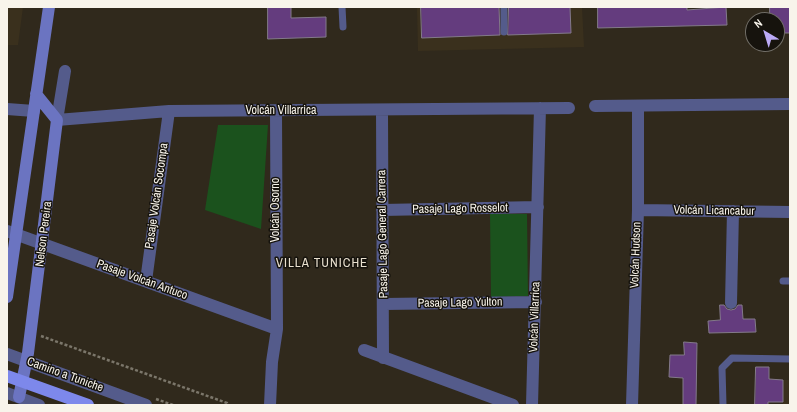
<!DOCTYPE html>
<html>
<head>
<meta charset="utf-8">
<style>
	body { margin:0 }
	#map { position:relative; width:797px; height:412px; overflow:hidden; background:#30291c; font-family:"Archivo Narrow",sans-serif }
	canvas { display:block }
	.frame { position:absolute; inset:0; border:8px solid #f8f4eb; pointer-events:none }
	.north { position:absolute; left:745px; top:12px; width:40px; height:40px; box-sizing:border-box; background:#16130d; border:1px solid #706d66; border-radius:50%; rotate:322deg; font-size:11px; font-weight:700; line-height:16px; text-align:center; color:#f8f4eb }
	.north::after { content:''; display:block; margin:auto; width:14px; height:18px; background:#bbaaf6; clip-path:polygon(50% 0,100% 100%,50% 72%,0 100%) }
</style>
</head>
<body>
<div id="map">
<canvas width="797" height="412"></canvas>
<div class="frame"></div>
<div class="north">N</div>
</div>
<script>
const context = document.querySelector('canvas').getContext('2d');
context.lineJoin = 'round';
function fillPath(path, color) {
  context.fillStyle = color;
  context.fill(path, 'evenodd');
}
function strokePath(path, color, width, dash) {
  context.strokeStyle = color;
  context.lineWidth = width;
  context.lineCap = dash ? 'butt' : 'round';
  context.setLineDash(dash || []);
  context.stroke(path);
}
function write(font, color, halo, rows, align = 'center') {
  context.font = font + ' "Archivo Narrow",sans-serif';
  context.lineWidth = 3;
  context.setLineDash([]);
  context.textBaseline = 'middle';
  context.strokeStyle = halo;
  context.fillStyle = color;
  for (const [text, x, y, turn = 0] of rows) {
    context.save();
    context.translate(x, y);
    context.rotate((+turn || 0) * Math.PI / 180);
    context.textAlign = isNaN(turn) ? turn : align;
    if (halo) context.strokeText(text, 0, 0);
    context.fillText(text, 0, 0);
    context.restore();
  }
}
fillPath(new Path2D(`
	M7,7H23L18,45H7Z
	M417,7H582L584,47L418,51Z
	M783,380H790V405H783Z`), '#3a301d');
fillPath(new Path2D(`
	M218,125H268L261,229L205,210Z
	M490,214H527L528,296L491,297Z`), '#1b521d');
const building = new Path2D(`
	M268,7H291V18L326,17V37L268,39Z
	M421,7H499L500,35L422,38Z
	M509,7H570L571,33L508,35Z
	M598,7H687V10L726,7L727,25L598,28Z
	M770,7H790V33H777V20H770Z
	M720,305H724L727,309L731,310L735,309L738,305H742L743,319H755L756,332L709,333L708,321L720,320Z
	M684,342L697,343L696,405H683V378L669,377L670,355H684Z
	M756,367H769V379L783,380V402H768V405H755Z`);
fillPath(building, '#643c7e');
strokePath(building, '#837a8a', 1);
strokePath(new Path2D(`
	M41,336L227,403V405
	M156,399L173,405`), '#7b766a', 2.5, [3, 2]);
strokePath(new Path2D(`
	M342,7L343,27
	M504,7V32
	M783,281H790
	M723,405L722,368L732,358L790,359`), '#545b8b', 7);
strokePath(new Path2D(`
	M65,71L57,120L169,111L569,108
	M595,106L790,104
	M7,109L34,111
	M382,110L383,358
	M382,210L538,207
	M638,210L790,212
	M7,231L277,329
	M146,281L169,111
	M731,303L733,211
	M384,304L536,302
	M364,350L513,405
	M7,354L146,405
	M7,393L39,405
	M270,405L272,362L277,329L276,111
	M532,405L540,108
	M632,405L638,210V106`), '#545b8b', 12);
strokePath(new Path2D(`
	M7,297L49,7
	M19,397L28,353L57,120L36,94`), '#6b74c1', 12);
strokePath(new Path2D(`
	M7,376L88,405`), '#7d88eb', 12);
write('12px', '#f8f4eb', '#16130d', [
	["Volcán Villarrica",281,111],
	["Pasaje Volcán Socompa",157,196,-82],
	["Pasaje Lago Rosselot",460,209,-1],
	["Volcán Osorno",276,210,-90],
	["Volcán Licancabur",714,211,1],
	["Nelson Pereira",44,234,-83],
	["Pasaje Lago General Carrera",383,234,-91],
	["Volcán Hudson",636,255,-88],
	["Pasaje Volcán Antuco",142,280,20],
	["Pasaje Lago Yulton",460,303,-1],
	["Volcán Villarrica",535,317,-88],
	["Camino a Tuniche",65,375,20]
]);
context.letterSpacing = '1px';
write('13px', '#e9e0cf', '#16130d', [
	["VILLA TUNICHE",322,264]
]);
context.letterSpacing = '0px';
</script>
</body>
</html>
